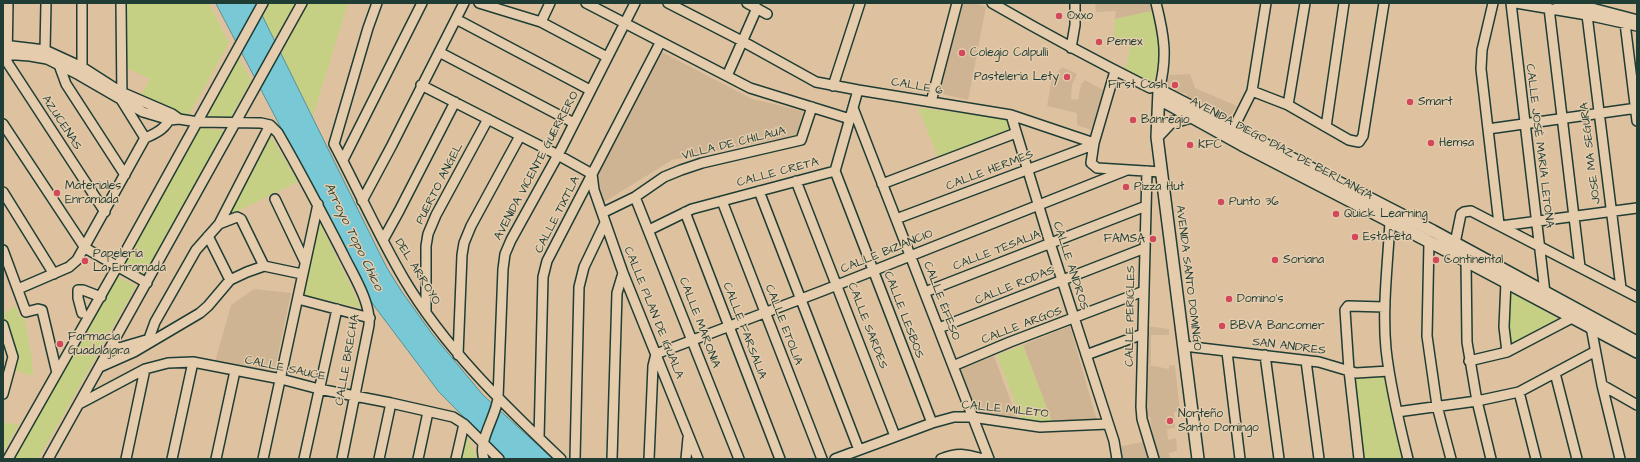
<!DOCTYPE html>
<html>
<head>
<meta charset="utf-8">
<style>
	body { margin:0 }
	#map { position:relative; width:1640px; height:462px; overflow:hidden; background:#dec2a0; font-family:"Architects Daughter",sans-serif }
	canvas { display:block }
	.frame { position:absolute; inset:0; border:4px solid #1f3d34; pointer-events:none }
</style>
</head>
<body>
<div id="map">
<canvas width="1640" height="462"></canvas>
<div class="frame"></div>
</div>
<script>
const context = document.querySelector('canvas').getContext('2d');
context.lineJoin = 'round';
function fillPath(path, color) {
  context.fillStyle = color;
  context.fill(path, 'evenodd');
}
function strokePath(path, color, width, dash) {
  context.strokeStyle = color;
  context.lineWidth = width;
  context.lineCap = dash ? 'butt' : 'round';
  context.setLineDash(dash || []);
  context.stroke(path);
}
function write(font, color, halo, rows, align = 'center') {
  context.font = font + ' "Architects Daughter",sans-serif';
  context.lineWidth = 3;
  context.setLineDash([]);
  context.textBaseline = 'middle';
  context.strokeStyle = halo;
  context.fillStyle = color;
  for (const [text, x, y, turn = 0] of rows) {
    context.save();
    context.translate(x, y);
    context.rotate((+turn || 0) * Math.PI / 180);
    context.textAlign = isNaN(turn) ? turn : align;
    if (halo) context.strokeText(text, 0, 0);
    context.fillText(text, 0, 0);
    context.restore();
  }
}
fillPath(new Path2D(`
	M963,3H975L986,7L968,100L938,93L953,24Z
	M1095,3H1150L1152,11L1115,19L1116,11L1096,12Z
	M660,51L752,99L803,111L797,135L672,160L604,202L593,181Z
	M1062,67L1077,74L1072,85L1071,99L1078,100L1081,84L1085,80L1103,90L1091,130L1077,125V113L1047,106L1052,78Z
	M1190,74L1195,88L1237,106L1229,118L1221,115L1220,118L1189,103L1190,98L1186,97L1187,94L1165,88L1169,75Z
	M254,289L291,293L274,374L215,362L231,305Z
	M1070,326L1097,421L1053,424L1023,345Z
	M1146,326L1169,329V335H1151V364L1148,365L1169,369V365L1175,366L1180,411L1174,412L1175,428L1167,429L1168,440L1176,438L1177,451L1169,453L1170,459H1158L1153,438L1150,417L1144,418Z
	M994,356L1018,421L975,414L958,370Z
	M1143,442L1148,459H1119L1117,447Z`), '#ceb492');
fillPath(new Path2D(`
	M127,3H209L229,43L189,115L177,112L141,95L150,79L127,68Z
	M269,3H296L274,39L261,18Z
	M308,3H348L313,116L281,55Z
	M1152,11L1160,46L1157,71L1153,83L1125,70L1132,40L1113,39L1115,19Z
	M238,57L251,80L230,119H202Z
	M918,108L1008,118L1012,129L939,159Z
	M198,127L225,131L142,278L120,266Z
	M269,133L298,182L225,217Z
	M318,219L361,308L303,295Z
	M116,276L136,286L38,459H14Z
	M1507,289L1558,319L1509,347Z
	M16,305L19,317L24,316L32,359L33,376L14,370L16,354L4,314Z
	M1023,345L1053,424L1022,421L997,355Z
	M1383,375L1403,459H1362L1352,379Z
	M3,423L19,424L3,453Z
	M465,431L477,459H458Z`), '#c6d084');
const water = new Path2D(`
	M216,3H256L376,246L387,268L402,292L433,335L483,395L553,459H505L439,392L375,307L351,272L280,126Z`);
fillPath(water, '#79c8d6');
strokePath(water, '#559095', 1);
const minor = new Path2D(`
	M8,3L7,62L105,212
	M121,3L122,101L145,138
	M377,3L368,28L334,144C358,189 378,235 404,279C445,348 503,404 561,459
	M479,3L541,22L607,57
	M586,3L750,88L850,119
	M668,3L742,41L816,82L858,90L1011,115L1094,143
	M747,3L767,14
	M992,3C1044,33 1096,61 1150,88L1154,87L1159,90C1168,57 1164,35 1156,3
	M1493,3L1482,50L1481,69L1499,224
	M1511,3L1545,293
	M1516,3L1587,15L1637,26
	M1558,3L1592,8L1634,19
	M1549,8L1580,267
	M1587,15L1621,288
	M456,19L590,90
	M541,22L550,3
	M1625,23L1637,121
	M3,45L45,50L82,67L121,92L172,114L179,119
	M1071,48L1075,25V3
	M45,50L46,3
	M439,52L574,123
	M3,54L30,56L47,59L79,75L143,112L170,120L179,119L198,122L261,123L270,125L278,133C301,173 322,213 343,254C353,275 371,302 369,325L342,459
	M59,65L66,84L125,175
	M80,71L82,67V3
	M1115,71L1094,143L1091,163L1097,168L1161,172
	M727,76L757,8
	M421,85L558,155L592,174L594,190L623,273L698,459
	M833,86L860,3
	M1252,91L1288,105L1349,140L1359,142L1363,136L1384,3
	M931,102L957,3
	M1288,105L1305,3
	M853,108L989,459
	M1011,115L1050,243L1114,441L1117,459
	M3,124L85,248L147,283
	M1326,127L1344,3
	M1233,129L1252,91L1266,3
	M1488,129L1637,108
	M145,138C157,133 167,128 171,115
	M343,160L422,3
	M835,171L932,423
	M835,171L858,90
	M1147,171L1141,407L1142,419L1154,459
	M796,181L895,436
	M882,184L1016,133
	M759,191L859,450
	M3,192L54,274
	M635,197L739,459
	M275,199L305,262
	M362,201L392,145L464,3
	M722,201L822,459
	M685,212L780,459
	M602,213L635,197L664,177L681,170L702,163L801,140L812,107
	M896,219L1093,145
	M1390,221C1388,263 1382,307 1386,349C1390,386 1399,423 1408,459
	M219,224L237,217L241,219L264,266
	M1501,226L1637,208
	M649,230L692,209L835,171
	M208,236L230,280
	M383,240L399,211L455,102
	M1429,242L1427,336L1437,406L1451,459
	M1454,248L1461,214L1464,212L1471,211L1637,297
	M3,250L26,312L38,309L42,310L57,373
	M1466,261L1467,342L1477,401L1491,459
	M1506,282L1504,327L1507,352
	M18,289L69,267L77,260L145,138
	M925,292L1146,206
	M298,299L370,318
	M426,311V246L428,234L436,215L488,119
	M82,313L78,298V290H83L101,297
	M3,325L13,357L3,394
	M1591,327L1602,385L1620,459
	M939,328L1145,248
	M147,344L155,322L196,250L219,224L270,125
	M112,345L119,348L153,338
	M1184,346L1319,362L1356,373L1389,371
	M1227,352L1240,459
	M458,355L462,255L464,243L471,226L520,136
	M1086,355L1143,334
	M1265,355L1279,459
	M1306,361L1319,459
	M1469,361L1507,352L1572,318
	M953,366L1010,342L1144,291
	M100,367L134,352L200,313L208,306L230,280L247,272L264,266L302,274
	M1555,373L1577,459
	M1602,385L1637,405
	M1519,392L1536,459
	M81,403L145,369L168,363L193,362L281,379L319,389L391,403L453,417L464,424L499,459
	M1397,412L1477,401L1519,392L1594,352
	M539,438L543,277L547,261L660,43
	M8,459L117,267L263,3
	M48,459L302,3
	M126,459L145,369
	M172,459L193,362
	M216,459L235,371
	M263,459L318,204
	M304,459L337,309
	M379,459L391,403
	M418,459L428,412
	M456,459L464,424
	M484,459C477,442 496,417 498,398L503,269L505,254L511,240L558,155L635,3
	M575,459L579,287L584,267L605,223
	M612,459L617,293L623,273
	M649,459L653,366L656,354L822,291L1127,170
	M686,459L688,438
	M835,459L932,423L954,417H972L1040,427L1108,424
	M941,459C958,452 965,454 983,459
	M1359,459L1349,370L1345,310L1348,306L1385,307`);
const major = new Path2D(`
	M1159,99L1242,145L1453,254L1637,352
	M1157,137L1170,123L1191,117
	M1198,459L1157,137L1159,90L1433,231L1637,342`);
strokePath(minor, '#1f3d34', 12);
strokePath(major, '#1f3d34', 14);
strokePath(minor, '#e4ccad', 9);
strokePath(major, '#e4ccad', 11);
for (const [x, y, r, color] of [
	[1059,16,4,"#d1495b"],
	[1099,42,4,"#d1495b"],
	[962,53,4,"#d1495b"],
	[1067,77,4,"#d1495b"],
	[1175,85,4,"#d1495b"],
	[1410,102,4,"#d1495b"],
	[1133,120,4,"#d1495b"],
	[1431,143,4,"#d1495b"],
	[1190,145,4,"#d1495b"],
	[1126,187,4,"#d1495b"],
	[57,193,4,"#d1495b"],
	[1221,202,4,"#d1495b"],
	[1336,214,4,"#d1495b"],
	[1355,237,4,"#d1495b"],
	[1153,239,4,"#d1495b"],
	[1275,260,4,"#d1495b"],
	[1436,260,4,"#d1495b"],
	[85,261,4,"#d1495b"],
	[1229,299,4,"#d1495b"],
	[1222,326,4,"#d1495b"],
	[60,344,4,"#d1495b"],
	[1170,421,4,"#d1495b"]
]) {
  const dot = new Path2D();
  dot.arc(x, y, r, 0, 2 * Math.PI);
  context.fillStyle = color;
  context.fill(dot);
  strokePath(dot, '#e4ccad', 1.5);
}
write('12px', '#1f3d34', '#e4ccad', [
	["Oxxo",1067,16],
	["Pemex",1107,42],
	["Colegio Calpulli",970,53],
	["Pastelería Lety",1059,77,"right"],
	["First Cash",1167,85,"right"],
	["Smart",1418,102],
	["Banregio",1141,120],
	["Hemsa",1439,143],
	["KFC",1198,145],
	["Materiales",65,186],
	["Enramada",65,200],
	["Pizza Hut",1134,187],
	["Punto 36",1229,202],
	["Quick Learning",1344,214],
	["Estafeta",1363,237],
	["FAMSA",1145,239,"right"],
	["Papelería",93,254],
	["La Enramada",93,268],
	["Soriana",1283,260],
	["Continental",1444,260],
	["Domino's",1237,299],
	["BBVA Bancomer",1230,326],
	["Farmacia",68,337],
	["Guadalajara",68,351],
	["Norteño",1178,414],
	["Santo Domingo",1178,428]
], 'left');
write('12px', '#1f3d34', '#e4ccad', [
	["CALLE 6",917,87,10],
	["AZUCENAS",61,123,57],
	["VILLA DE CHILAUA",734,144,-14],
	["CALLE JOSÉ MARÍA LETONA",1539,146,83],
	["AVENIDA DIEGO DÍAZ DE BERLANGA",1281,149,28],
	["JOSE MA SEGURA",1591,153,-97],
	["AVENIDA VICENTE GUERRERO",537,166,-62],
	["CALLE HERMES",990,171,-21],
	["CALLE CRETA",778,173,-15],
	["PUERTO ANGEL",440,184,-63],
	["CALLE TIXTLA",558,215,-63],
	["CALLE TESALIA",997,251,-21],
	["CALLE BIZANCIO",887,252,-22],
	["CALLE ANDROS",1070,266,72],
	["DEL ARROYO",417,272,58],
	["AVENIDA SANTO DOMINGO",1188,278,83],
	["CALLE RODAS",1015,286,-22],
	["CALLE ÉFESO",941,301,69],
	["CALLE PLAN DE IGUALA",653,313,68],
	["CALLE LESBOS",903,315,69],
	["CALLE PERICLES",1131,316,-89],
	["CALLE MARONIA",699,323,69],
	["CALLE ETOLIA",783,325,69],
	["CALLE SARDES",867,326,69],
	["CALLE ARGOS",1022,326,-21],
	["CALLE FARSALIA",744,331,69],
	["SAN ANDRES",1289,347,7],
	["CALLE BRECHA",348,360,-80],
	["CALLE SAUCE",285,369,12],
	["CALLE MILETO",1005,410,6]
]);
write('italic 13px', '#24443c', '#e4ccad', [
	["Arroyo Topo Chico",353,237,64]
]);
</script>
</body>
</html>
